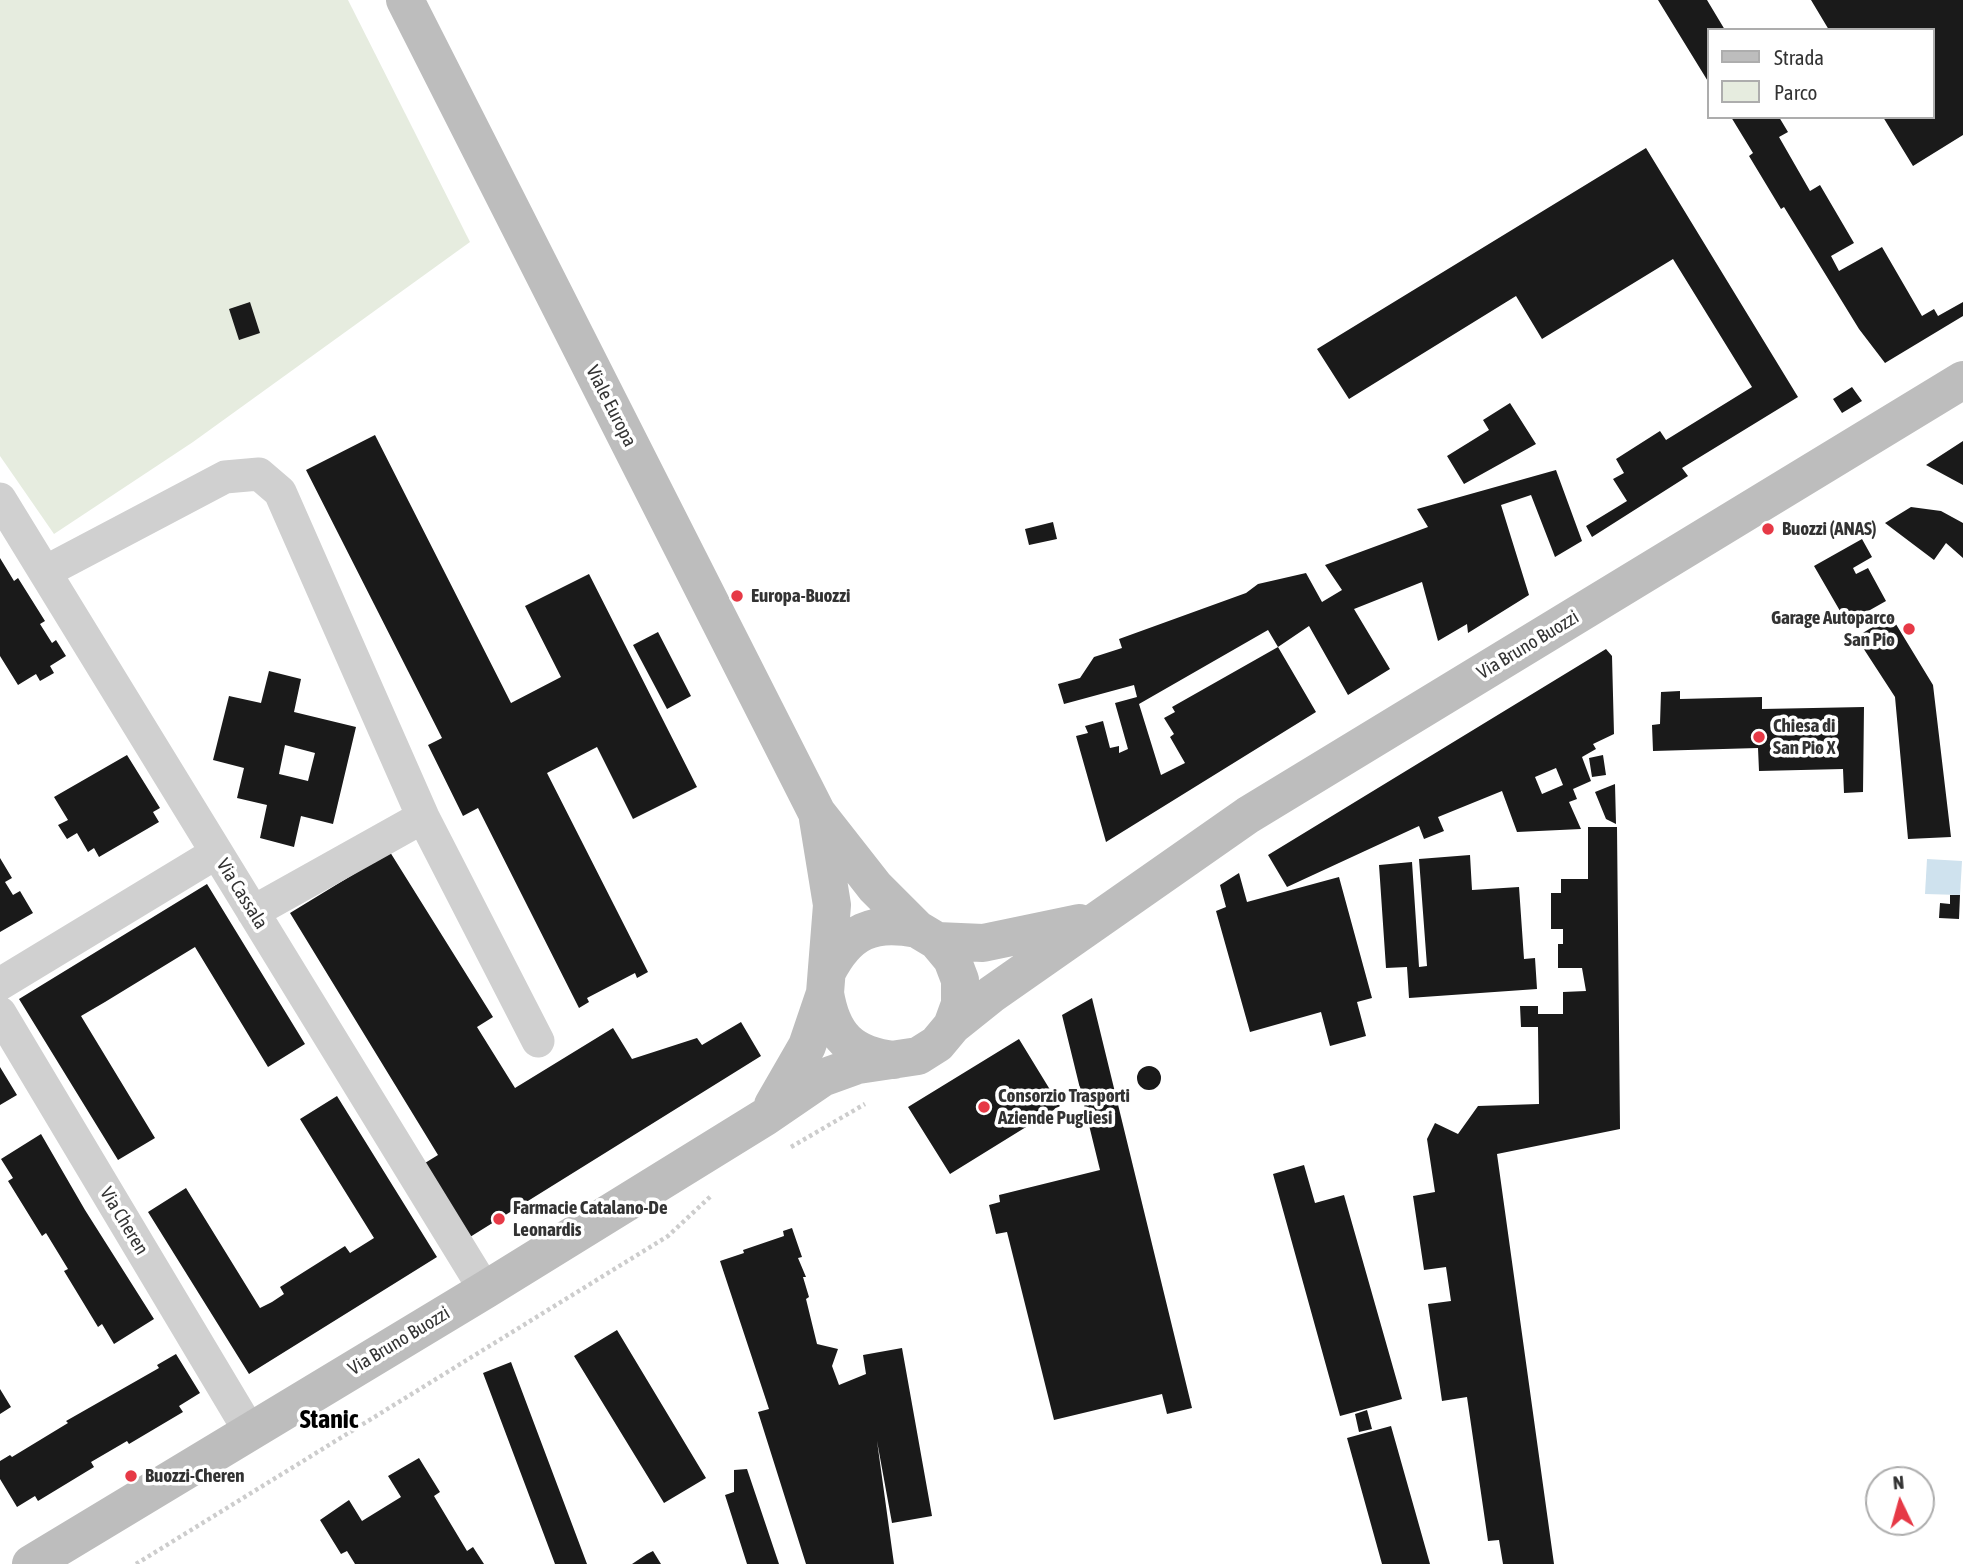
<!DOCTYPE html>
<html>
<head>
<meta charset="utf-8">
<style>
	body { margin:0 }
	#map { position:relative; width:1963px; height:1564px; overflow:hidden; background:#fff; font-family:"Asap Condensed",sans-serif }
	canvas { display:block }
	.legend { position:absolute; left:1707px; top:28px; width:228px; height:91px; box-sizing:border-box; background:#fff; border:2px solid #adadad; margin:0; padding:9px 12px; list-style:none; font-size:21px; color:#333 }
	.legend li { display:flex; align-items:center; gap:14px; height:35px }
	.legend b { width:35px; border:2px solid #adadad }
	.north { position:absolute; left:1865px; top:1466px; width:70px; height:70px; box-sizing:border-box; background:#fff; border:2px solid #adadad; border-radius:50%; rotate:355deg; font-size:19px; font-weight:700; line-height:28px; text-align:center; color:#333 }
	.north::after { content:''; display:block; margin:auto; width:24px; height:32px; background:#e63946; clip-path:polygon(50% 0,100% 100%,50% 72%,0 100%) }
</style>
</head>
<body>
<div id="map">
<canvas width="1963" height="1564"></canvas>
<ul class="legend">
<li><b style="height:9px;background:#bdbdbd"></b>Strada</li>
<li><b style="height:19px;background:#e6ecdf"></b>Parco</li>
</ul>
<div class="north">N</div>
</div>
<script>
const context = document.querySelector('canvas').getContext('2d');
context.lineJoin = 'round';
function fillPath(path, color) {
  context.fillStyle = color;
  context.fill(path, 'evenodd');
}
function strokePath(path, color, width, dash) {
  context.strokeStyle = color;
  context.lineWidth = width;
  context.lineCap = dash ? 'butt' : 'round';
  context.setLineDash(dash || []);
  context.stroke(path);
}
function write(font, color, halo, rows, align = 'center') {
  context.font = font + ' "Asap Condensed",sans-serif';
  context.lineWidth = 7;
  context.setLineDash([]);
  context.textBaseline = 'middle';
  context.strokeStyle = halo;
  context.fillStyle = color;
  for (const [text, x, y, turn = 0] of rows) {
    context.save();
    context.translate(x, y);
    context.rotate((+turn || 0) * Math.PI / 180);
    context.textAlign = isNaN(turn) ? turn : align;
    if (halo) context.strokeText(text, 0, 0);
    context.fillText(text, 0, 0);
    context.restore();
  }
}
fillPath(new Path2D(`
	M0,0H348L470,242L193,442L54,534L0,456Z`), '#e6ecdf');
fillPath(new Path2D(`
	M1927,859L1962,861L1960,895L1925,894Z`), '#cfe2ee');
fillPath(new Path2D(`
	M1658,0H1707L1725,30H1709V83Z
	M1811,0H1963V135L1913,166L1883,117H1933V30H1829Z
	M1731,117H1779L1788,132L1779,137L1810,191L1820,185L1854,243L1831,256L1839,271L1882,247L1922,316L1934,309L1938,316L1963,302V316L1885,363L1859,329L1784,207L1781,209L1749,156L1753,153Z
	M1646,148L1798,397L1682,468L1688,476L1592,537L1586,526L1627,501L1613,479L1624,473L1616,459L1660,431L1666,440L1752,387L1673,259L1542,339L1516,296L1349,399L1317,349Z
	M250,302L260,333L239,340L229,309Z
	M1852,387L1862,401L1842,413L1833,399Z
	M1510,403L1536,444L1464,484L1447,456L1489,430L1483,420Z
	M375,435L511,703L561,677L525,606L589,574L697,787L633,819L597,747L547,773L648,972L637,978L635,973L587,998L589,1002L579,1008L478,808L463,816L428,745L442,738L306,470Z
	M1963,441V485L1926,465Z
	M1556,470L1582,541L1555,557L1531,495L1501,505L1529,595L1468,633L1467,624L1438,641L1422,582L1354,609L1390,669L1348,695L1309,626L1278,647L1268,630L1139,704L1161,775L1185,763L1170,737L1174,734L1164,718L1175,712L1172,707L1278,647L1316,712L1106,842L1076,736L1088,733L1085,726L1103,721L1110,748L1119,746V753L1128,749L1115,703L1137,697L1134,685L1064,704L1058,684L1080,678L1094,657L1122,648L1119,639L1246,593L1258,584L1306,573L1322,602L1342,590L1325,565L1428,527L1417,509Z
	M1911,507L1941,511L1963,523V558L1946,543L1934,560L1885,523Z
	M1053,522L1057,539L1029,545L1025,529Z
	M1862,539L1872,557L1853,568L1856,574L1868,568L1886,601L1847,623L1814,566Z
	M0,558L14,581L18,578L45,621L40,624L52,643L56,640L66,656L50,666L54,673L40,681L36,674L18,685L0,656Z
	M1891,616L1933,685L1951,837L1908,839L1895,697L1856,637Z
	M658,632L691,696L667,709L633,645Z
	M1606,649L1612,656L1614,734L1593,744L1596,749L1582,757L1591,781L1573,789L1577,799L1569,802L1581,829L1517,832L1502,791L1438,817L1444,831L1424,839L1419,826L1287,887L1268,855ZM1556,768L1563,785L1542,794L1535,777Z
	M269,671L301,679L294,712L356,727L333,824L301,816L294,847L260,838L267,805L237,798L244,768L213,760L229,696L261,703ZM285,745L315,753L308,781L279,774Z
	M1680,691V699L1762,697V709L1864,707L1863,792L1844,793L1843,769L1759,771L1758,748L1653,751L1652,725L1660,724L1661,692Z
	M127,755L160,808L153,812L159,822L99,857L94,848L88,852L77,833L67,839L58,825L68,820L54,797Z
	M1603,755L1606,775L1592,777L1589,758Z
	M1615,784L1616,824L1606,819L1595,792Z
	M1588,827H1617L1620,1129L1497,1154L1554,1564H1503L1499,1540L1488,1541L1467,1397L1442,1401L1428,1304L1451,1301L1446,1267L1424,1270L1413,1196L1435,1192L1427,1139L1435,1123L1458,1134L1478,1106L1539,1104L1538,1027H1521L1520,1006H1538V1014H1563V992L1586,991L1582,968H1558V944H1563V929H1551V893H1561V879H1588Z
	M390,852L493,1017L477,1027L515,1088L613,1028L632,1059L697,1038L702,1045L741,1022L761,1056L470,1237L425,1163L438,1155L290,913Z
	M1470,855L1472,890L1519,887L1524,959L1535,958L1537,989L1409,998L1407,967L1386,968L1379,865L1412,862L1419,967L1427,966L1419,859Z
	M0,858L12,878L5,882L13,895L20,891L33,913L0,932Z
	M1239,873L1247,902L1339,877L1372,998L1357,1002L1366,1036L1330,1046L1321,1012L1250,1032L1216,911L1226,907L1220,885Z
	M207,884L305,1044L268,1067L195,947L105,1002L81,1016L155,1138L118,1160L19,999Z
	M1950,895H1960L1959,919L1939,918L1940,903L1950,904Z
	M1092,998L1192,1408L1167,1414L1162,1394L1054,1420L1007,1232L996,1234L989,1205L1000,1202L999,1195L1100,1170L1062,1015Z
	M1019,1039L1060,1106L950,1174L908,1107Z
	M1137 1078a12 12 0 1 1 24 0a12 12 0 1 1-24 0Z
	M0,1067L17,1095L0,1105Z
	M337,1096L437,1257L249,1374L148,1212L186,1188L260,1308L272,1302L284,1294L280,1287L345,1246L350,1253L374,1238L300,1119Z
	M41,1134L85,1210L154,1319L114,1344L102,1324L98,1327L64,1271L68,1269L46,1233L42,1236L8,1181L13,1178L1,1159Z
	M1304,1165L1315,1203L1344,1195L1402,1399L1340,1416L1273,1174Z
	M792,1228L802,1257L798,1258L806,1277H803L809,1297L806,1299L817,1344L838,1349L832,1366L839,1385L866,1374L863,1355L902,1348L932,1516L892,1523L877,1441L894,1564H806L758,1412L769,1409L720,1261L744,1253L743,1250L784,1236L783,1231Z
	M617,1330L706,1478L664,1503L574,1356Z
	M176,1354L200,1393L179,1406L183,1412L129,1444L127,1441L91,1462L94,1467L38,1501L35,1496L17,1507L0,1479V1461L10,1455L12,1457L68,1423L66,1421L159,1368L157,1365Z
	M511,1362L587,1564H555L483,1373Z
	M0,1389L11,1407L0,1414Z
	M1367,1410L1372,1429L1359,1432L1355,1414Z
	M1391,1426L1430,1564H1382L1347,1438Z
	M419,1458L440,1492L434,1496L467,1551L473,1547L484,1564H355L347,1551L341,1554L320,1520L349,1500L362,1521L401,1497L388,1476Z
	M747,1469L779,1564H747L725,1495L734,1492V1470Z
	M653,1551L661,1564H632L647,1554Z`), '#1a1a1a');
strokePath(new Path2D(`
	M791,1147L865,1104
	M136,1564L668,1236L712,1195`), '#cdcdcd', 4.5, [3.5, 3.5]);
strokePath(new Path2D(`
	M0,499L485,1290
	M45,572L225,477L259,474L280,492L423,817L538,1041
	M253,912L423,817
	M0,984L216,853
	M0,1013L249,1430`), '#d0d0d0', 33);
strokePath(new Path2D(`
	M405,0L817,813L875,887L917,929L937,941L952,959L960,980V1004L952,1026
	M937,941L983,943L1079,923
	M827,972C848,931 873,920 917,929
	M825,993C832,1036 851,1055 894,1060
	M773,1105L807,1046L825,993L832,905L818,819
	M31,1564L485,1290L765,1117L822,1078L858,1065L918,1056L937,1044L952,1026L992,994L1248,815L1963,380`), '#bdbdbd', 38);
for (const [x, y, r, color] of [
	[1768,529,7,"#e63946"],
	[737,596,7,"#e63946"],
	[1909,629,7,"#e63946"],
	[1759,737,7,"#e63946"],
	[984,1107,7,"#e63946"],
	[499,1219,7,"#e63946"],
	[131,1476,7,"#e63946"]
]) {
  const dot = new Path2D();
  dot.arc(x, y, r, 0, 2 * Math.PI);
  context.fillStyle = color;
  context.fill(dot);
  strokePath(dot, '#fff', 2.5);
}
write('19px', '#333', '#fff', [
	["Viale Europa",611,406,63],
	["Via Bruno Buozzi",1528,645,-31],
	["Via Cassala",242,894,58],
	["Via Cheren",124,1221,59],
	["Via Bruno Buozzi",399,1341,-31]
]);
write('bold 19px', '#333', '#fff', [
	["Buozzi (ANAS)",1782,529],
	["Europa-Buozzi",751,596],
	["Garage Autoparco",1895,618,"right"],
	["San Pio",1895,640,"right"],
	["Chiesa di",1773,726],
	["San Pio X",1773,748],
	["Consorzio Trasporti",998,1096],
	["Aziende Pugliesi",998,1118],
	["Farmacie Catalano-De",513,1208],
	["Leonardis",513,1230],
	["Buozzi-Cheren",145,1476]
], 'left');
write('bold 26px', '#000', '#fff', [
	["Stanic",329,1420]
]);
</script>
</body>
</html>
